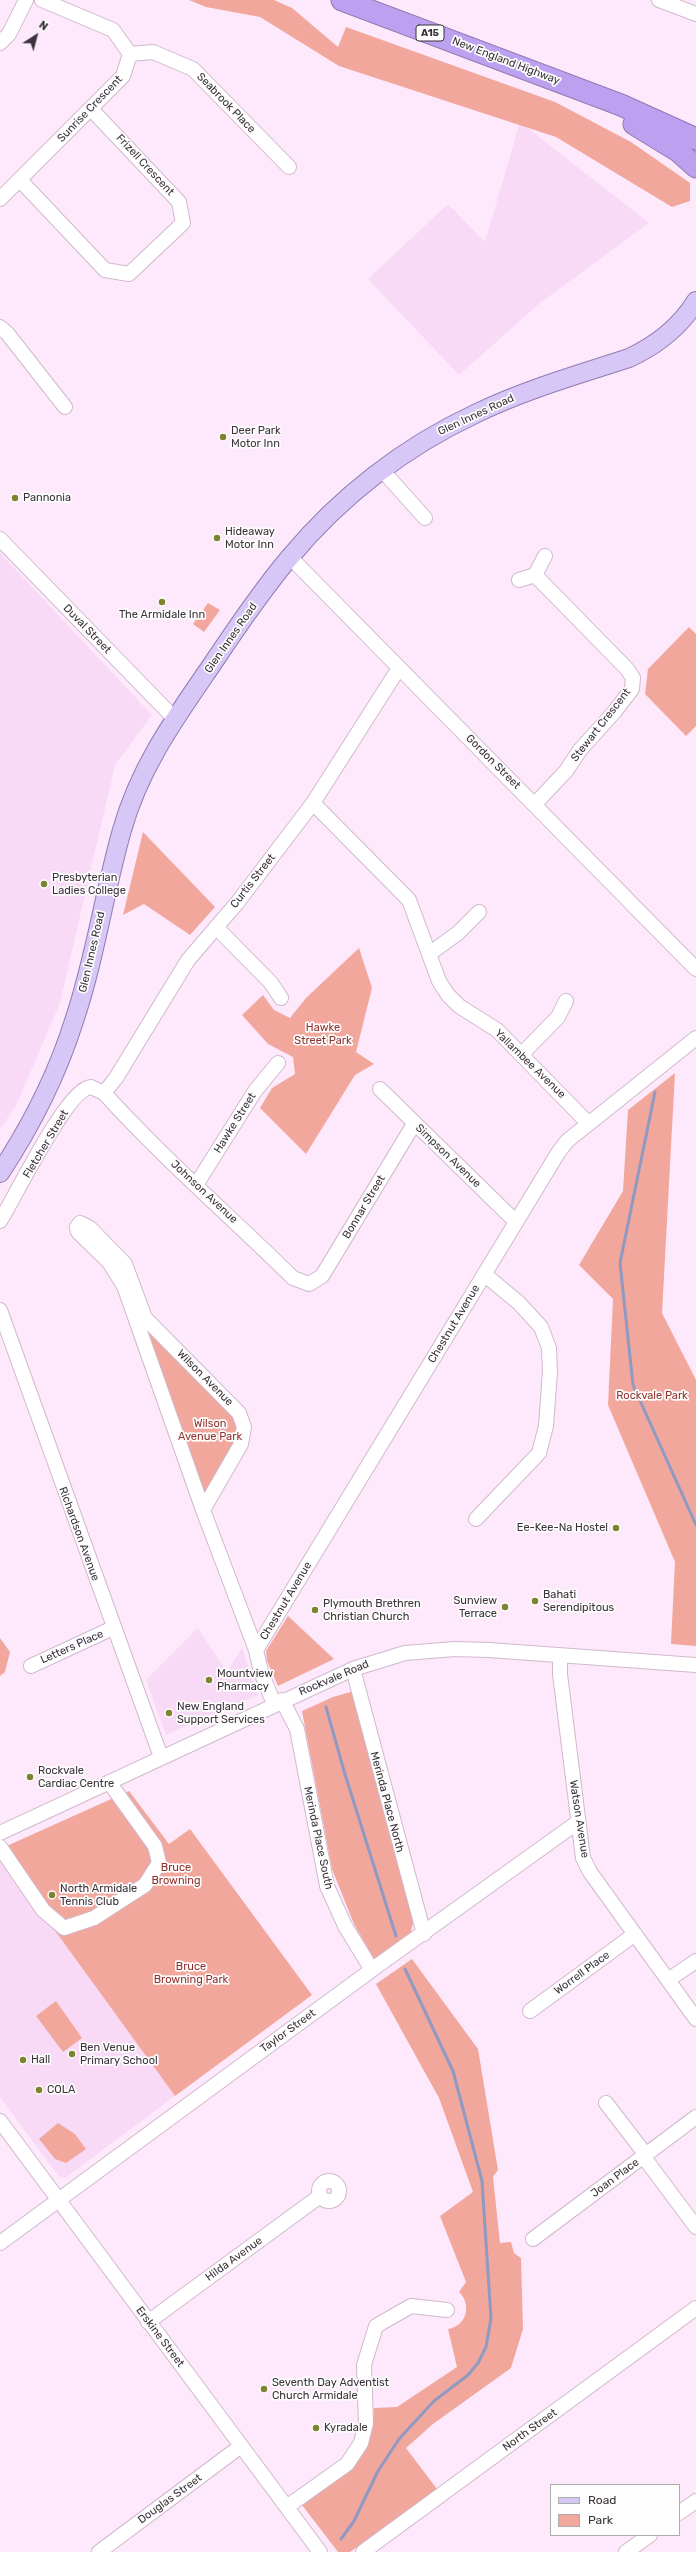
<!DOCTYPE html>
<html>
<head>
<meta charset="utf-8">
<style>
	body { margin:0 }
	#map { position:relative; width:696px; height:2552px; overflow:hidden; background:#fde9fb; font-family:Rubik,sans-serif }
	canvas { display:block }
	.legend { position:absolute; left:550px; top:2484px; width:130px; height:52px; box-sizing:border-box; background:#fdfdfd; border:1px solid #afacaf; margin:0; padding:5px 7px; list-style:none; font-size:12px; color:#3b323a }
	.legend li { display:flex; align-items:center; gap:8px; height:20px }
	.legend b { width:20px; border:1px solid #afacaf }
	.north { position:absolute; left:16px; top:16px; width:40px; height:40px; -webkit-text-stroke:3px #fdfdfd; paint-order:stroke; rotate:36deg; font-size:11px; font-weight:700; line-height:16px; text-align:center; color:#3b323a }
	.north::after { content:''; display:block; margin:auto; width:14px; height:18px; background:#3b323a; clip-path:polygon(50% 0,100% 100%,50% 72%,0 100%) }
</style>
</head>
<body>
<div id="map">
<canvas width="696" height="2552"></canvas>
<ul class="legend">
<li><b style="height:5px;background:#d7c7f7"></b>Road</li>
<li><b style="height:11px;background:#f2a79d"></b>Park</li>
</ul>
<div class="north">N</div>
</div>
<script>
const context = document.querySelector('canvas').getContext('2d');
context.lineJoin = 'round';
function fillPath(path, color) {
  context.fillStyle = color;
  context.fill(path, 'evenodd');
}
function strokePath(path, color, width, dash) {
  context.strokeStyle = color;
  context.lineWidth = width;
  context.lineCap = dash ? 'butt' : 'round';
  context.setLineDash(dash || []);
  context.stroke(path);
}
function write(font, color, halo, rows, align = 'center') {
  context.font = font + ' Rubik,sans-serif';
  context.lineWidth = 3.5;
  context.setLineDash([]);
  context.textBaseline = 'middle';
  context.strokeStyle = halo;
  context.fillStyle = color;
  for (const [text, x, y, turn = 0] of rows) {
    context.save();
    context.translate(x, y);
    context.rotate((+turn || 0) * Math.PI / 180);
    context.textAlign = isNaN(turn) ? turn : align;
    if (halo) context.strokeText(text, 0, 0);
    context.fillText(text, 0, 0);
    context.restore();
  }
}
fillPath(new Path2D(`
	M520,122L649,223L540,303L459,375L368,279L448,204L485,242Z
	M0,553L152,715L115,765L60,1003L16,1106L0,1129Z
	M198,1628L227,1672L242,1648L258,1695L166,1735L146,1680Z
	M0,1855L175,2096L65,2178L59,2177L0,2097Z`), '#f9daf6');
fillPath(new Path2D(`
	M189,0H274L292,8L338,47L346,27L555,102L631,142L690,183V201L672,207L556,137L339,66L260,17L206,7Z
	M208,603L220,610L204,632L193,624Z
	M689,627L696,634V726L686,736L645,694L648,669Z
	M143,832L215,907L190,935L144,904L123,915Z
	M359,948L372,988L356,1052L374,1064L355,1075L306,1154L260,1108L272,1088L295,1074L293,1057L268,1044L242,1015L263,995L274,1010L290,1018L306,998Z
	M675,1073L662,1313L696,1380V1646L671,1644L675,1562L608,1405L613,1299L579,1265L623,1191L628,1110Z
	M149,1332H152L235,1413L241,1435L209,1492L203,1495L147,1334Z
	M288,1616L334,1659L278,1686L267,1661L266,1651Z
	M0,1638L10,1652L5,1672L0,1676Z
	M354,1691L414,1918L411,1932L374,1959L354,1924L332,1869L302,1711L333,1697Z
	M129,1791L169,1844L190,1829L312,1995L175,2096L0,1855V1849Z
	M412,1959L478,2049L498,2170L493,2177L500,2243L511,2242L514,2253L521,2258L523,2329L511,2368L433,2424L406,2448L437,2489L350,2552H338L302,2505L347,2472L373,2420L374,2408L397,2407L457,2367L448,2329C467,2326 472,2304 459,2292L466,2282L440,2216L473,2192L439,2098L376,1984Z
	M56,2001L82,2038L63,2052L36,2016Z
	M58,2123L75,2134L86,2149L66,2163L55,2159L39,2139Z`), '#f2a79d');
strokePath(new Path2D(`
	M655,1092L620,1263L633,1385L696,1525
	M326,1707L344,1771L396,1936
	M341,2539L354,2521L378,2471L399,2439L434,2401L468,2375L478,2363L486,2347L491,2318L482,2181L453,2071L405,1969`), '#9099c1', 3);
const minor = new Path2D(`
	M659,0L696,14
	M0,43L9,34L26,0
	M130,54L153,52L193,69L289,167
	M20,180L105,270L129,274L183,223L179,202L91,109
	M0,199L123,76L130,54L113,30L42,0
	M0,327L7,333L65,407
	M382,470L425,518
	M0,539L174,718
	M290,557L696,969
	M535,575L545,556
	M519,580L535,575L627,669L633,678L632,689L615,711L580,750L566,771L535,804
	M313,803L409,900L439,981L448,995L459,1006L497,1030L588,1123
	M216,927L271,983L281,998
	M429,954L458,933L479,912
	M522,1054L558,1017L566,1001
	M380,1089L516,1222
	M104,1093L116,1078L188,960L237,903L313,803L399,668
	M196,1185L255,1091L278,1063
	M0,1221C15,1198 67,1088 91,1087L104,1093C163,1158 230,1216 293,1278L309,1284L322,1276L414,1124
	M0,1310L161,1757
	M203,1510L241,1444L244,1427L239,1413L145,1318L125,1264L90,1228L80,1223L77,1227L78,1232L109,1262L124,1286L203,1510L256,1650L261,1672L274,1704
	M476,1519L539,1453L546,1426L550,1371L549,1348L541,1327L519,1303L484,1274
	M256,1650L558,1153L567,1141L696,1038
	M560,1657V1674L583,1858L590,1872L696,2019
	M31,1666L113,1628
	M353,1669L424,1934
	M282,1700L297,1729L327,1886L345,1926L372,1970
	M0,1833L353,1669L405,1653L455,1649L489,1650L696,1665
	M0,1847L43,1910L64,1928L94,1918L145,1885L159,1863L155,1846L109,1782
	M668,1980L696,1961
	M530,2011L635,1934
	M606,2103L646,2155
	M0,2121L320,2552
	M643,2156L696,2227
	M319 2191a10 10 0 1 1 20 0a10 10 0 1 1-20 0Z
	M533,2239L696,2117
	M0,2243L377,1966L578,1822
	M148,2322L320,2196
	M288,2506L347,2464L361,2443L366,2423L364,2365L376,2326L411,2306L447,2310
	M679,2513L696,2501
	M99,2552L241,2446
	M363,2552L696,2308
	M626,2552L650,2535`);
const major = new Path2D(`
	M0,1173C31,1126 57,1075 74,1021C95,959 104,893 122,830C140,766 176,717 213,663C237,627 262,590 290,557C340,497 404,447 475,414C524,390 577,375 629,358C657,345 680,327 696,301`);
const highway = new Path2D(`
	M342,0L621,105L696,139
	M634,124L678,151L696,167`);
strokePath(minor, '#d0b9ce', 16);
strokePath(major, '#907ab1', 20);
strokePath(highway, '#907ab1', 23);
strokePath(minor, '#fff', 14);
strokePath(major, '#d7c7f7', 18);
strokePath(highway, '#bda1f1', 21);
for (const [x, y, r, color] of [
	[223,437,4,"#7c8430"],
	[15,498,4,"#7c8430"],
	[217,538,4,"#7c8430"],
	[162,602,4,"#7c8430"],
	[44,884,4,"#7c8430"],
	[616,1528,4,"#7c8430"],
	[535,1601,4,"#7c8430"],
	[505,1607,4,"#7c8430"],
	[315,1610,4,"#7c8430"],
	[209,1680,4,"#7c8430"],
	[169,1713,4,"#7c8430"],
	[30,1777,4,"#7c8430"],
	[52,1895,4,"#7c8430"],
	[72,2054,4,"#7c8430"],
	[23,2060,4,"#7c8430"],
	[39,2090,4,"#7c8430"],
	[264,2389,4,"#7c8430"],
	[316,2428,4,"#7c8430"]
]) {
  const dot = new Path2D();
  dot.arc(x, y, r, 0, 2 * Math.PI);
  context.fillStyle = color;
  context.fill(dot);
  strokePath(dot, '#fdfdfd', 1.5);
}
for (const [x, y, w] of [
	[430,33,28]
]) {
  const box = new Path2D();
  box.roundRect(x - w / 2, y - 8, w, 16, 3);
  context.fillStyle = '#fdfdfd';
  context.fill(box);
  strokePath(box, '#3b323a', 1);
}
write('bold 10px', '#3b323a', null, [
	["A15",430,33]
]);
write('11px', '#3b323a', '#fdfdfd', [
	["New England Highway",506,61,21],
	["Seabrook Place",226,103,46],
	["Sunrise Crescent",90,109,-46],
	["Frizell Crescent",145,165,47],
	["Glen Innes Road",476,415,-25],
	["Duval Street",87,629,46],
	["Glen Innes Road",231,638,-55],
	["Stewart Crescent",601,725,-52],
	["Gordon Street",493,762,45],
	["Curtis Street",253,881,-52],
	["Glen Innes Road",92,952,-77],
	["Yallambee Avenue",530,1064,44],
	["Hawke Street",235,1123,-58],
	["Fletcher Street",46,1144,-59],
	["Simpson Avenue",448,1156,44],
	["Johnson Avenue",204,1192,43],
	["Bonnar Street",364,1207,-59],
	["Chestnut Avenue",454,1324,-59],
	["Wilson Avenue",205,1378,45],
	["Richardson Avenue",79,1534,70],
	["Chestnut Avenue",286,1601,-59],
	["Letters Place",72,1647,-24],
	["Rockvale Road",334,1678,-23],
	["Merinda Place North",387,1802,75],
	["Watson Avenue",579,1819,81],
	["Merinda Place South",318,1838,78],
	["Worrell Place",582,1973,-36],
	["Taylor Street",288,2031,-36],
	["Joan Place",615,2178,-37],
	["Hilda Avenue",234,2259,-36],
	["Erskine Street",160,2337,53],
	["North Street",530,2430,-36],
	["Douglas Street",170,2499,-36]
]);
write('11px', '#3b323a', '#fdfdfd', [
	["Deer Park",231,431],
	["Motor Inn",231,444],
	["Pannonia",23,498],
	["Hideaway",225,532],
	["Motor Inn",225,545],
	["The Armidale Inn",162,615,"center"],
	["Presbyterian",52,878],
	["Ladies College",52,891],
	["Ee-Kee-Na Hostel",608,1528,"right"],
	["Bahati",543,1595],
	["Serendipitous",543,1608],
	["Sunview",497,1601,"right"],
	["Terrace",497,1614,"right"],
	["Plymouth Brethren",323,1604],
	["Christian Church",323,1617],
	["Mountview",217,1674],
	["Pharmacy",217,1687],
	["New England",177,1707],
	["Support Services",177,1720],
	["Rockvale",38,1771],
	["Cardiac Centre",38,1784],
	["North Armidale",60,1889],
	["Tennis Club",60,1902],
	["Ben Venue",80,2048],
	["Primary School",80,2061],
	["Hall",31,2060],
	["COLA",47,2090],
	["Seventh Day Adventist",272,2383],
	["Church Armidale",272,2396],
	["Kyradale",324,2428]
], 'left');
write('11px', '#90322d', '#fdfdfd', [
	["Hawke",323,1028],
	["Street Park",323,1041],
	["Rockvale Park",652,1396],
	["Wilson",210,1424],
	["Avenue Park",210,1437],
	["Bruce",176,1868],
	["Browning",176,1881],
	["Bruce",191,1967],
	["Browning Park",191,1980]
]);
</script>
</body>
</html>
